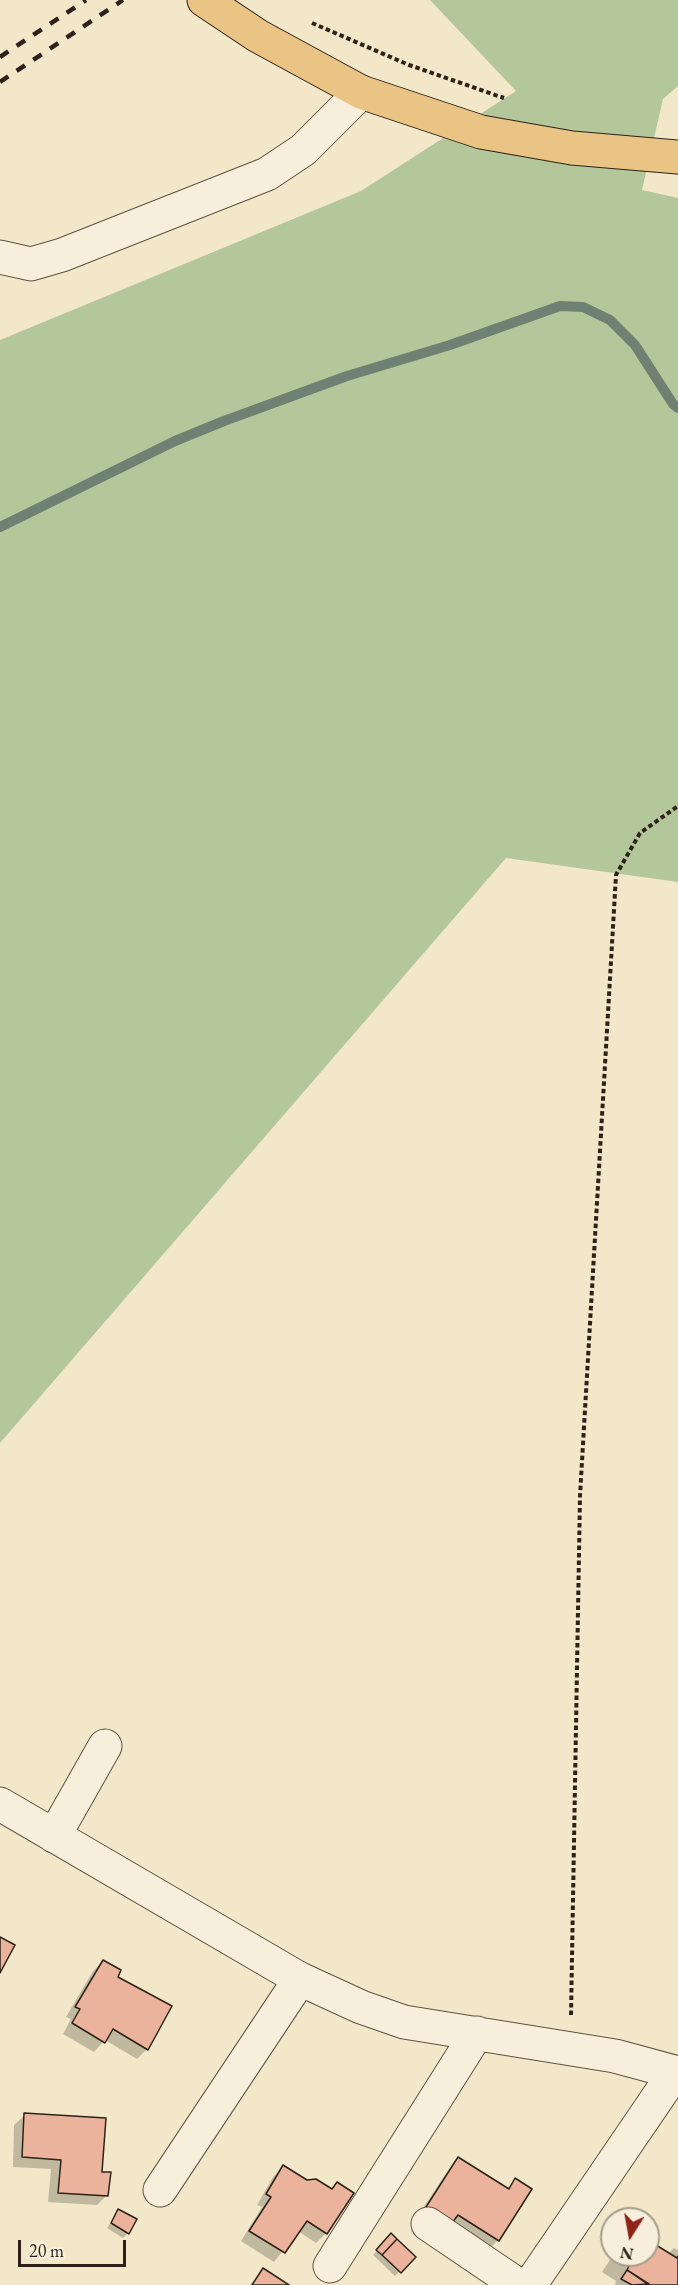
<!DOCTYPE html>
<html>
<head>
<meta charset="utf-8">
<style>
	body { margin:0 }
	#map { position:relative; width:678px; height:2285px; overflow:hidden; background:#f2e7c8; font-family:"EB Garamond",serif }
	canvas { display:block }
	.north { position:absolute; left:600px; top:2207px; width:60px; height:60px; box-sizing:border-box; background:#f7efdb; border:2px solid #a69d8d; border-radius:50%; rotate:191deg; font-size:16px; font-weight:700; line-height:24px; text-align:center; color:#2d2219 }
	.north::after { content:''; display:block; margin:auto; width:21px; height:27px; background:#8f2418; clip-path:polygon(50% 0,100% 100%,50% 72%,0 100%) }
	.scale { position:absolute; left:18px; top:2240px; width:108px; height:27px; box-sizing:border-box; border:3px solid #2d2219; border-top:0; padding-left:8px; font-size:18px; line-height:21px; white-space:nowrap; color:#2d2219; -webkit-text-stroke:4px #f7efdb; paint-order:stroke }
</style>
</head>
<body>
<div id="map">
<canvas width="678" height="2285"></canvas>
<div class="north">N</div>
<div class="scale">20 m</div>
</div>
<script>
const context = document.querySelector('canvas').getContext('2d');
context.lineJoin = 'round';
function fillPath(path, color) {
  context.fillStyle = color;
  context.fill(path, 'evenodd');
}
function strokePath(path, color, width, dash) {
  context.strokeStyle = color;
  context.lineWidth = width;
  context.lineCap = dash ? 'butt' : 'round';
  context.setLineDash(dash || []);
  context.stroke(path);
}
fillPath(new Path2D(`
	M430,0H678V86L663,99L642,190L678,198V882L506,858L0,1443V340L361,191L516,91Z`), '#b4c79b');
fillPath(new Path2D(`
	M104,1961L116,1977L170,2007L147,2049L137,2059L105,2040L94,2052L63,2034L71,2019L66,2017L93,1971Z
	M25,2115L101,2173L107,2195L97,2205L48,2202L51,2169L13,2167L14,2125Z
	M459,2159L506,2189L515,2180L530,2190L498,2240L488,2250L417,2217L449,2169Z
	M283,2167L307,2182L331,2190L326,2233L316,2243L298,2231L274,2262L241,2241L262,2207L257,2205L273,2177Z
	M119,2211L128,2233L123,2238L107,2228Z
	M392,2235L414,2257L395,2276L373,2255Z
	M648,2241L668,2254L674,2248L678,2250V2285H615L616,2281L602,2272L613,2255H648Z
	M263,2270L287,2285H250Z`), '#0003');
strokePath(new Path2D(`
	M0,527L175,441L224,421L347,376L450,345L560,306L583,307L610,320L635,345L673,404L678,408`), '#708174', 10);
const building = new Path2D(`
	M0,1937L15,1945L0,1973Z
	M103,1960L121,1970L118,1977L172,2006L148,2050L113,2029L105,2043L72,2023L80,2009L75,2007Z
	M24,2113L106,2118L102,2172H111L108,2196L58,2193L61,2160L22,2157Z
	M458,2157L509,2189L515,2178L532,2189L499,2241L458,2215L452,2223L426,2207Z
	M283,2165L307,2180L316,2179L332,2189L337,2182L354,2193L327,2234L307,2221L285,2253L249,2231L271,2197L266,2194Z
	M118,2209L137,2219L129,2234L111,2223Z
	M391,2233L397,2239L382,2255L376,2250Z
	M397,2239L416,2257L401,2273L382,2255Z
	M648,2240L677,2258L678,2256V2285H649L627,2270L629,2266L615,2257L648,2255Z
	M263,2268L289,2285H252Z
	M627,2270L649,2284L632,2285L621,2279Z`);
fillPath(building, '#ebb39b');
strokePath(building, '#2d2219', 1.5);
const minor = new Path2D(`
	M0,257L31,264L62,255L267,174L303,150L361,92
	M0,1804L300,1979L361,2007L404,2022L615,2056L678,2073
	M54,1836L105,1746
	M160,2190L300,1979
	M428,2224L518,2285
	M330,2266L477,2033
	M530,2285L675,2072`);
const major = new Path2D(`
	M204,0L258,36L361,92L481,132L572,148L678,157`);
strokePath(minor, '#5e5345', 35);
strokePath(major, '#2d2219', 35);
strokePath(new Path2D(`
	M312,23L409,65L504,98
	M571,2015L580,1496L616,875L640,833L678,806`), '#2d2219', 4, [4.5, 3]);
strokePath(minor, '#f7efdb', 33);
strokePath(major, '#e9c484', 33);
strokePath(new Path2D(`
	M0,57L86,0
	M0,82L123,0`), '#2d2219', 4.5, [10, 10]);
</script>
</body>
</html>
